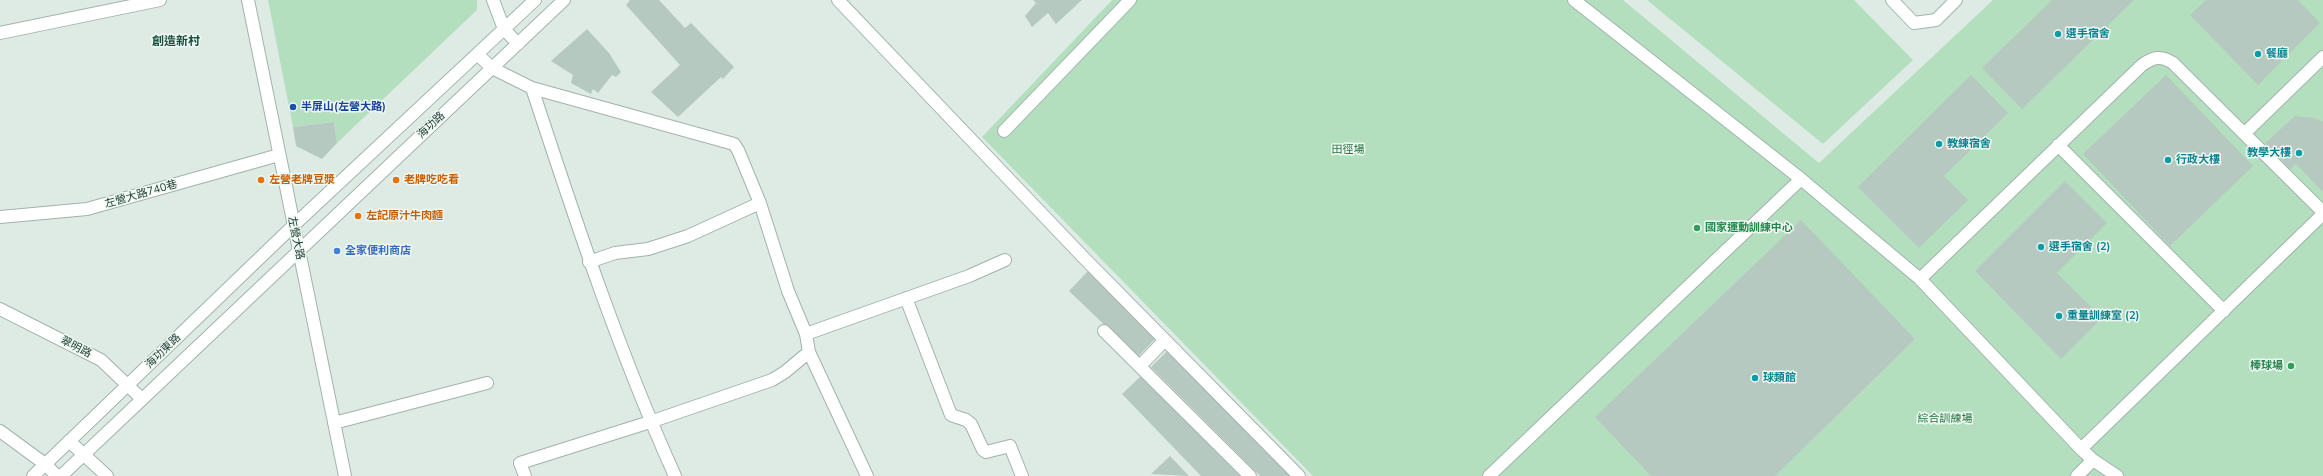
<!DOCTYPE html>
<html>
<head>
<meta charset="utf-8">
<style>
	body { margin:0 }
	canvas { display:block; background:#deebe5 }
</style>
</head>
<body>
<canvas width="2323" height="476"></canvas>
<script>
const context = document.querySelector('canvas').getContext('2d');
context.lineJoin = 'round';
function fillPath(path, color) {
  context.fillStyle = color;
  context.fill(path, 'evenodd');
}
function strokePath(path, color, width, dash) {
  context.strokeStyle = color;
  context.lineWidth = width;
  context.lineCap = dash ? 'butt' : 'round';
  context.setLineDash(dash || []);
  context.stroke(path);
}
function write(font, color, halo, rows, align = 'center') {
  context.font = font + ' Mulish,"Noto Sans TC",sans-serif';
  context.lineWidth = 3;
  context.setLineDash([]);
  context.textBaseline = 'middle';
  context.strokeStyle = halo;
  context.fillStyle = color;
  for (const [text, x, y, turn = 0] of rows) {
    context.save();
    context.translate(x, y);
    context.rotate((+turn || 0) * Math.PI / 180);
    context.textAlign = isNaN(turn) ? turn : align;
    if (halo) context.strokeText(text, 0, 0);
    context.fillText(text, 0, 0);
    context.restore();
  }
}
fillPath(new Path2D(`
	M268,0H477V10L337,143L334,122L293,127Z
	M1112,0H1623L1819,163L1993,0H2323V476H1313L982,137Z
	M1647,0H1854L1913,60L1823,144Z`), '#b4dfbe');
fillPath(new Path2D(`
	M630,0H659L685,28L691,23L734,67L723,79L721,77L678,117L651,92L680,65L626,5Z
	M1033,0H1082L1056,24L1048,13L1032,27L1025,16L1036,3Z
	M2052,0H2134L2022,109L1982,68Z
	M2206,0H2298L2320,23L2258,85L2190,15Z
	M587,29L609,53L621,72L616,77L612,75L598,93L593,89L591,94L571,83L573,75L551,61Z
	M1971,75L2008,113L1944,176L1968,200L1919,248L1858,187Z
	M2166,75L2253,166L2170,246L2083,154Z
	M2295,116L2315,118L2323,122V192L2296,164L2290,169L2265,143Z
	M334,122L337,143L322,159L296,146L293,127Z
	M2065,181L2107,223L2057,273L2102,318L2061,359L1975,271Z
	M1801,220L1915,339L1775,476H1651L1595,417Z
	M1089,270L1156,338L1138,357L1069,291Z
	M1168,350L1293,476H1260L1151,367Z
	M1141,376L1240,476H1201L1122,394Z
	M1170,456L1189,476L1151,474Z`), '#b6c9c0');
const minor = new Path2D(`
	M248,0L345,476
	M493,0L504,29L518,44
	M838,0L1084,258L1299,476
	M1574,0L1801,179L1920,279L2081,449L2093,460L2117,476
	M1892,0L1914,23L1936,20L1956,0
	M0,33L160,0
	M477,54L492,68L532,88L734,144L738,150L760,203L788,291L806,334L809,352L867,476
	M532,88C575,219 618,350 675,476
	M1004,131L1130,0
	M2245,133L2323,57
	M2058,145L2224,311
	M0,217L87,209L279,155
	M589,262L615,253L648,249L688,236L760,203
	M1920,279L2142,65C2153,57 2161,55 2173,63L2323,212
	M906,298L951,415L966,420L971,424L983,450L986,452L1010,446L1022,476
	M0,309L101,360L142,399
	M1104,331L1250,476
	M806,334L969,276L1005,260
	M1140,366L1165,340
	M334,423L487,383
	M0,431L45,464L57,476
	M69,441L107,476
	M2081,449L2323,214
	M33,476L293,226L535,0
	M61,476L564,0
	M525,476L520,463L650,422L772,380L785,372L809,352
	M1489,476L1801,179
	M2077,476L2093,460`);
strokePath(minor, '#a1b3ac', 14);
strokePath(minor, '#fff', 12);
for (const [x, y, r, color] of [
	[2058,34,4,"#0f9aa8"],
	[2258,54,4,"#0f9aa8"],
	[293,107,4,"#1a4fb4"],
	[1939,144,4,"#0f9aa8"],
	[2299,153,4,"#0f9aa8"],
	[2168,160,4,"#0f9aa8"],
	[261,180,4,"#e8710a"],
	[396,180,4,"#e8710a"],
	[358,216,4,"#e8710a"],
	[1697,228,4,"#2e9e5b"],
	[2041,247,4,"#0f9aa8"],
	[337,251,4,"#3f7fe0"],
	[2059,316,4,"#0f9aa8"],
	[2291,366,4,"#2e9e5b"],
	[1755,378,4,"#0f9aa8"]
]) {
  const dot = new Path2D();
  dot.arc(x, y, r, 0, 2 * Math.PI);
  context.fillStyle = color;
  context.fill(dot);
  strokePath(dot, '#eff8f3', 1.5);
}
write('bold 11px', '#0d838f', '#eff8f3', [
	["選手宿舍",2066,34],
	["餐廳",2266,54],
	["教練宿舍",1947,144],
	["教學大樓",2291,153,"right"],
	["行政大樓",2176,160],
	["選手宿舍 (2)",2049,247],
	["重量訓練室 (2)",2067,316],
	["球類館",1763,378]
], 'left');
write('bold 11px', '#164399', '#eff8f3', [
	["半屏山(左營大路)",301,107]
], 'left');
write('11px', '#1e3d33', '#eff8f3', [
	["海功路",431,125,-43],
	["左營大路740巷",141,194,-16],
	["左營大路",296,238,78],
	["翠明路",76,347,27],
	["海功東路",163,351,-44]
]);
write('11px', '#247740', '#eff8f3', [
	["田徑場",1348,150],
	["綜合訓練場",1945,419]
]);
write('bold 11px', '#c56008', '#eff8f3', [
	["左營老牌豆漿",269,180],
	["老牌吃吃看",404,180],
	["左記原汁牛肉麵",366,216]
], 'left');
write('bold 11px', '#27864d', '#eff8f3', [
	["國家運動訓練中心",1705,228],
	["棒球場",2283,366,"right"]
], 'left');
write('bold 11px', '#366cbe', '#eff8f3', [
	["全家便利商店",345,251]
], 'left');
write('bold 12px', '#185040', '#eff8f3', [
	["創造新村",176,41]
]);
</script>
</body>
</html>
